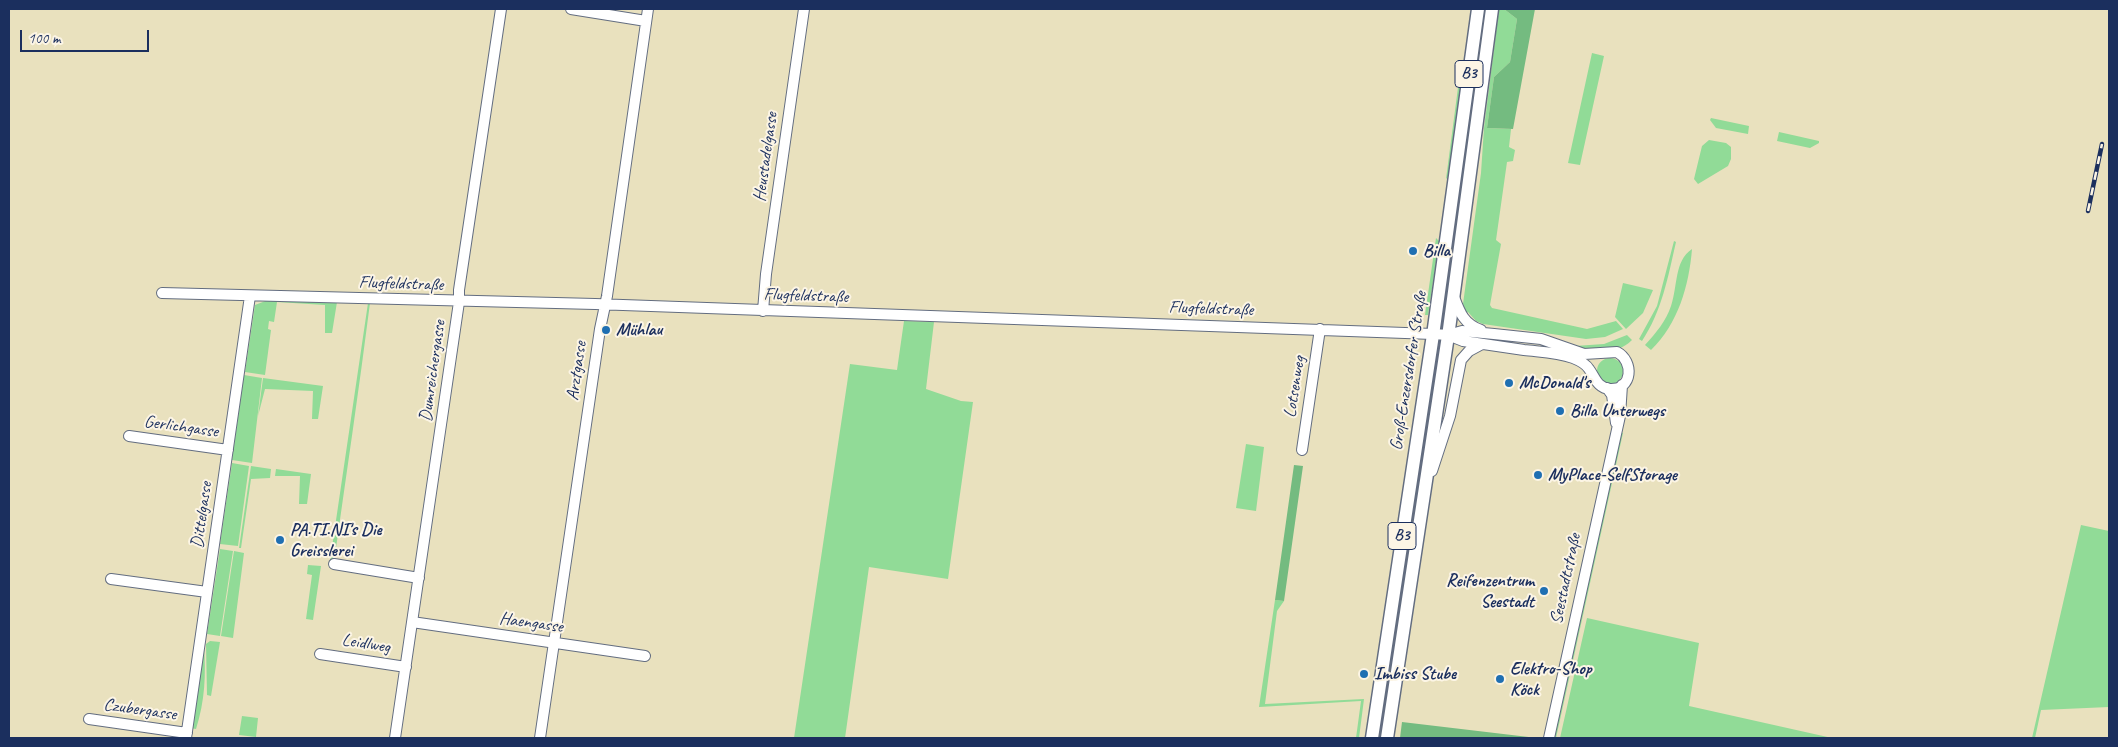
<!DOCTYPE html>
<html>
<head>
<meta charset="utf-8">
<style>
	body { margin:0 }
	#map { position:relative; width:2118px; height:747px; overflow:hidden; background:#e9e1be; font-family:Caveat,sans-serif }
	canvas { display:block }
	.frame { position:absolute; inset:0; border:10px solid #1b2f5e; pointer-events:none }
	.scale { position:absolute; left:20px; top:30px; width:129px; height:22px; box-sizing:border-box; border:2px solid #1b2f5e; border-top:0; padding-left:6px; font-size:15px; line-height:18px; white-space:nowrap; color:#1b2f5e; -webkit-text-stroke:4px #fcf5e5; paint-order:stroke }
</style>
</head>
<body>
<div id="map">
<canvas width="2118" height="747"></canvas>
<div class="frame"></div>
<div class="scale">100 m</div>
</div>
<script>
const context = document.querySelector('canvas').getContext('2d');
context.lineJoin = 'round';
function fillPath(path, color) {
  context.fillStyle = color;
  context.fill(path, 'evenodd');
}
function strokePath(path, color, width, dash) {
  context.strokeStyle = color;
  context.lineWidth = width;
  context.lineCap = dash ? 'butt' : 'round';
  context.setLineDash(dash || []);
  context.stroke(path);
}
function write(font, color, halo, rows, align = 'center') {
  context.font = font + ' Caveat,sans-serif';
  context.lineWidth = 4;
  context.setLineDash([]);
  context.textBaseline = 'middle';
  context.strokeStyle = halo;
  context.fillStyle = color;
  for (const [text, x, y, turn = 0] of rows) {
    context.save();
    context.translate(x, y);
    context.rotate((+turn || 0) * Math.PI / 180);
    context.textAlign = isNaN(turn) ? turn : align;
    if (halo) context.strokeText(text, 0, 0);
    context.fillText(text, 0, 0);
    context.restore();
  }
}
fillPath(new Path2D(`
	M1499,9H1504L1517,19L1510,62L1494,77L1487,128L1511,129L1509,147L1515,150L1513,161L1507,162L1496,240L1501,244L1490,305L1492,308L1587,329L1616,321L1623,329L1605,337L1586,339L1483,324L1476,321L1468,312L1466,313L1463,304L1466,282L1481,173L1484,128Z
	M1592,53L1604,56L1580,165L1568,163Z
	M1459,80H1462L1448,177L1446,179Z
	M1711,118L1749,126L1748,134L1716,128L1710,120Z
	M1779,132L1819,141V143L1810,148L1777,141Z
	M1709,140L1726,143L1731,147V159L1728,166L1698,184L1694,179L1702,146Z
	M1436,238L1439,241L1428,315H1425Z
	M1674,241L1676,242C1668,277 1662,311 1642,341L1639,339L1657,306Z
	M1692,249C1689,286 1678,324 1651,350L1645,345C1656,333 1666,321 1671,306C1678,286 1674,261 1692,249Z
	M1623,283L1653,290L1643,313L1626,329L1615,317Z
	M268,300L337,302L332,333H325V305L277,302L274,322L269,321L268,329L271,330L265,375L245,372L255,305Z
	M368,303H370C359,390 346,476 334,562L330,561Z
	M904,321L934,322L926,389L961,401L973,402L948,579L869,567L845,738H794L850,364L897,370Z
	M1627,335L1632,340C1616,356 1594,352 1575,346L1604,344Z
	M1433,350L1437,351L1426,424L1425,447L1380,738H1375Z
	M1597 371a13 13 0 1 1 26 0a13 13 0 1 1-26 0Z
	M244,375L262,378L252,463L232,460Z
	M263,378L323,386L318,419H312L313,391L265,389L258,416Z
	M1620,432L1623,433L1556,738H1552Z
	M1246,444L1264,447L1256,511L1236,508Z
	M232,463L249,466L238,546L220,544Z
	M251,466L271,469L270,478L251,479L241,548H239Z
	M276,469L311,474L307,504H299L300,476H275Z
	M2081,525L2109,531V707L2041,710L2035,738H2032Z
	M220,549L233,551L220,636L207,634Z
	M234,551L244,553L233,638L221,636Z
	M308,565L321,566L313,620L306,619L312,575L307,574Z
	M1275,600L1284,601L1277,611L1265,704L1364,699L1359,738H1356L1361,701L1259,707Z
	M1587,618L1699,643L1689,706L1832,738H1560Z
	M210,641L220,642L211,696L207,695L206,644Z
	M204,646C206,675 205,701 196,729L190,728Z
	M242,716L258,718L256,737L239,735Z`), '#91db97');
fillPath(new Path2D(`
	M1504,9H1535L1513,129L1487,128L1494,77L1510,62L1517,19Z
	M1294,465L1303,466L1284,601L1275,600Z
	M1402,722L1537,738H1400Z`), '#74bb80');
const minor = new Path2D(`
	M571,9L646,21
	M162,293L595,304L1433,334L1448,335L1463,341C1483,344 1504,347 1524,350C1541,352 1557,352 1573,358C1578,360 1586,364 1589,369C1595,377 1597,388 1610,389C1633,390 1634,361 1617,352L1584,354L1541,339L1494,334L1462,331L1448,335
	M1454,297C1460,313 1464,324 1481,330
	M763,311L766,274L804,9
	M1607,388L1612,395L1616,423
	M129,436L228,450
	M1302,450L1320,329
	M1432,471L1450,416L1461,360L1469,351L1482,344
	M334,564L419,578
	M111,579L207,592
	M412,622L645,656
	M320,654L406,667
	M89,719L187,733
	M186,738L250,296
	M395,738L459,302V290L501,9
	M540,738L600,329L607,296L648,9
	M1549,738L1620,416L1622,385`);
const major = new Path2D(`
	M1372,738L1434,328L1478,9
	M1387,738L1449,329L1492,9`);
strokePath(minor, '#636d80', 12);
strokePath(major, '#636d80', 15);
strokePath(minor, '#fff', 10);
strokePath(major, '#fff', 12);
const rail = new Path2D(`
	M2088,211L2102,144`);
strokePath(rail, '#1b2f5e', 4.5);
strokePath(rail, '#fcf5e5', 2.5, [8]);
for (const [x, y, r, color] of [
	[1413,251,5,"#1f6fb2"],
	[606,330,5,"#1f6fb2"],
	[1509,383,5,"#1f6fb2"],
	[1560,411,5,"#1f6fb2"],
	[1538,475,5,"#1f6fb2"],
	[280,540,5,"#1f6fb2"],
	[1544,591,5,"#1f6fb2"],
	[1364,674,5,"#1f6fb2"],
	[1500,679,5,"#1f6fb2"]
]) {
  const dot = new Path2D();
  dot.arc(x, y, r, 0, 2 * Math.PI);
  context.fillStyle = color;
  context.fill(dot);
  strokePath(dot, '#fcf5e5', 2);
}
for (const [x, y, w] of [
	[1469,74,28],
	[1402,536,28]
]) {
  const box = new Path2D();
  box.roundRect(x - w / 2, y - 13.5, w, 27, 4);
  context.fillStyle = '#fcf5e5';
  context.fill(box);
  strokePath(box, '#1b2f5e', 1);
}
write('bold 16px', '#1b2f5e', null, [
	["B3",1469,74],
	["B3",1402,536]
]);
write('18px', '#1b2f5e', '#fcf5e5', [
	["Heustadelgasse",766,157,-82],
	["Flugfeldstraße",401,284,2],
	["Flugfeldstraße",806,296,2],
	["Flugfeldstraße",1211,309,2],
	["Dumreichergasse",433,371,-82],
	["Arztgasse",577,371,-82],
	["Groß-Enzersdorfer Straße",1409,371,-81],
	["Lotsenweg",1295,387,-81],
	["Gerlichgasse",181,427,8],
	["Dittelgasse",202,515,-82],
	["Seestadtstraße",1566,579,-78],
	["Haengasse",531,623,8],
	["Leidlweg",366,644,9],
	["Czubergasse",140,710,8]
]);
write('bold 18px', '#1b2f5e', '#fcf5e5', [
	["Billa",1423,251],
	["Mühlau",616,330],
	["McDonald's",1519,383],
	["Billa Unterwegs",1570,411],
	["MyPlace-SelfStorage",1548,475],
	["PA.TI.NI's Die",290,530],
	["Greisslerei",290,551],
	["Reifenzentrum",1534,581,"right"],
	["Seestadt",1534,602,"right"],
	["Elektro-Shop",1510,669],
	["Köck",1510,690],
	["Imbiss Stube",1374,674]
], 'left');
</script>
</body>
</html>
